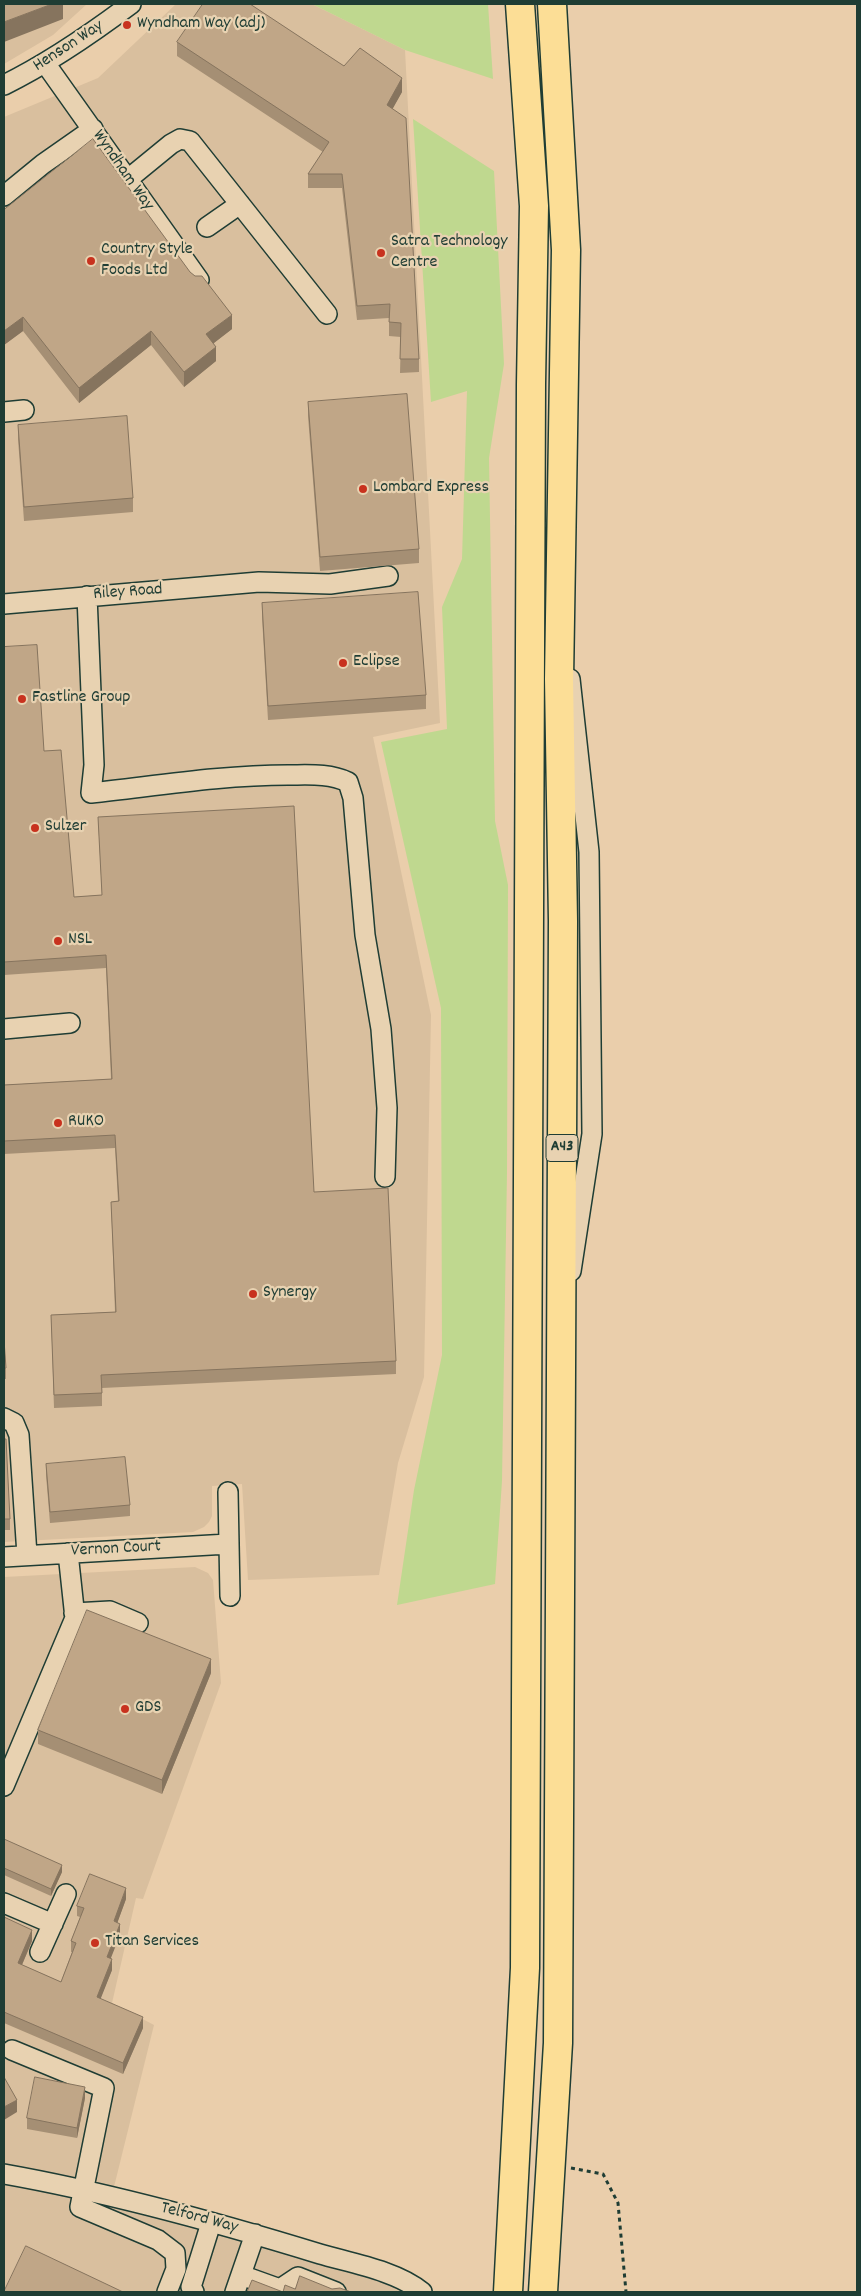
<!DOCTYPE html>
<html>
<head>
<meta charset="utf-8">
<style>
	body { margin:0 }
	#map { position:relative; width:861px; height:2296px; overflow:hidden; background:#eaceab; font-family:Dekko,sans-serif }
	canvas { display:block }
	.frame { position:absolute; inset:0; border:5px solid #1f3d34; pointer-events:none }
</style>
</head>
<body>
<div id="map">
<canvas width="861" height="2296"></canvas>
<div class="frame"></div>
</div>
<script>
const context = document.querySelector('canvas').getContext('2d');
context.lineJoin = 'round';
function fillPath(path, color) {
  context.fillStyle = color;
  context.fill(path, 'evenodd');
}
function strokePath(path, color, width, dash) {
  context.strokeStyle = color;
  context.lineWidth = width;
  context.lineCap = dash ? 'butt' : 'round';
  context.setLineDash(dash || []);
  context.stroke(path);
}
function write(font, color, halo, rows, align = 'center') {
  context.font = font + ' Dekko,sans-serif';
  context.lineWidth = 4.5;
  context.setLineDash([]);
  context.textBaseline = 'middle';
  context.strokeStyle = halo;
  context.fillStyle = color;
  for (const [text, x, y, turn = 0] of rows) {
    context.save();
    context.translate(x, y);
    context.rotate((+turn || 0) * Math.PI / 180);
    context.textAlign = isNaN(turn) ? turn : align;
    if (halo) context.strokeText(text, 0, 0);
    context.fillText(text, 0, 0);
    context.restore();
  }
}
fillPath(new Path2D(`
	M4,4H87L53,35L4,64Z
	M176,4H312L405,50L440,723L373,737L431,1015L424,1377L398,1463L379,1575L248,1580L242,1484L212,1486V1516L209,1522L204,1527L193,1532L4,1542V117L98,78Z
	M195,1567L208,1573L213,1580L221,1683L143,1899L136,1898L112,2003L154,2025L110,2203L268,2244L386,2283L400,2292H4V1577Z`), '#d9bf9e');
fillPath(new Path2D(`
	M312,4H488L493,79L405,50Z
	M413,119L494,171L504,364L489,458L495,821L508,885L507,1172L502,1481L495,1584L397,1605L414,1490L442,1355L441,1008L381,742L447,729L442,607L462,559L467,391L431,402Z`), '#bfd88f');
const minor = new Path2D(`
	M45,63L199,280
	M4,85C49,63 91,34 131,4
	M127,180L171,144L180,139L190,141L327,314
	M4,196L43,164L93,129
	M207,227L240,204
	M4,412L24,410
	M87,596L94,765L91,793C156,786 222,775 288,775C308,775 329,773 348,782L353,798L365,935L381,1029L387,1108L385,1177
	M4,604L259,582L330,584L388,576
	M570,679L589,852L592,1134L571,1271
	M4,1029L70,1023
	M4,1418L14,1423L19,1435L27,1555
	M228,1492L230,1596
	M4,1557L228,1544
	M74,1613L110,1611L138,1623
	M4,1786L75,1618L68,1553
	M4,1903L53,1924
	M40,1952L66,1894
	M12,2050L104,2088L80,2207L158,2240L175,2253L176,2269L167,2292
	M4,2174C111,2193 216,2222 320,2254C351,2263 397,2271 422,2292
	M241,2275L280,2289L298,2277L336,2292
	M194,2292L191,2287L211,2223
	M235,2292L255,2234`);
const highway = new Path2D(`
	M508,2292L525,1968L531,384L534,206L520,4
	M543,2292L558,2043L563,921L559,679L566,250L552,4`);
strokePath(minor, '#1f3d34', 22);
strokePath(highway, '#1f3d34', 31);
strokePath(new Path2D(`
	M571,2168L603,2174L618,2203L626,2292`), '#1f3d34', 3, [4, 4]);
strokePath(minor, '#e8d2b1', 19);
strokePath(highway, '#fcde96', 28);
fillPath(new Path2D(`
	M177,42L344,66L402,92L392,109L419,359V372L400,373L401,337L389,336V318L357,320L342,188H308V174L323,152L177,56Z
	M4,210L232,329L214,343L216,361L184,387L151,345L79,403L23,331L4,345Z
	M308,402L419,549V563L320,571L308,416Z
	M18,425L133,498V512L24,521L18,439Z
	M262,603L426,695V709L268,720L262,617Z
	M4,647L44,751L74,897L102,895L98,817L314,1192L396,1361V1374L102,1388V1406L54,1408L51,1315L115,1312L111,1202L118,1201L115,1148L4,1154V1085L111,1079L106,968L4,975Z
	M4,1340L6,1368V1379H4Z
	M4,1439L10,1519V1530H4Z
	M46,1464L130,1505V1516L50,1523L46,1475Z
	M211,1673L162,1794L38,1744V1730Z
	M4,1839L62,1872L51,1896L4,1875Z
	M126,1899L117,1923L120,1935L110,1958L112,1970L100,1999L143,2028L123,2074L4,2023V1917L32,1941L22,1965L61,1982L72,1952H71V1941L80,1917L77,1916V1906Z
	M85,2098L77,2138L27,2129V2118Z`), '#a58f74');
fillPath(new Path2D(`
	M52,4H63V19L4,42V22Z
	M402,78V92L387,119V105Z
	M232,315V329L206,349V334Z
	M23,317V331L4,345V331Z
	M151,331V345L79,403V388Z
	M216,347V361L184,387V372Z
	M211,1659V1673L162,1794V1780Z
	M62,1865V1872L51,1896V1889Z
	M126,1888V1899L114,1932V1921Z
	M120,1924V1935L107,1968V1957Z
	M32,1930V1941L18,1974V1963Z
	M112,1959V1970L97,2008V1997Z
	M143,2017V2028L123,2074V2063Z
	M85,2087V2098L77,2138V2128Z
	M17,2100V2112L4,2120V2107Z`), '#86745e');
const building = new Path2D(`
	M4,4H52L4,22Z
	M203,4H250L344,66L360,48L402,78L387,105L406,118L419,359H400L401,323L389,322L390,304L357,306L342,174H308L329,142L177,42Z
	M93,139L190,272L195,276H202L232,315L206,334L216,347L184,372L151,331L79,388L23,317L4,331V210Z
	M407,394L419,549L320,557L308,402Z
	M127,416L133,498L24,507L18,425Z
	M418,592L426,695L268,706L262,603Z
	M37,645L44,751L61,750L74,897L102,895L98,817L294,806L314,1192L388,1188L396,1361L101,1375L102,1393L54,1395L51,1315L116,1312L111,1202L119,1201L115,1135L4,1141V1085L112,1079L106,955L4,962V647Z
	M4,1340L6,1368H4Z
	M4,1439H6L10,1519H4Z
	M125,1457L130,1505L50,1512L46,1464Z
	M87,1610L211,1659L162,1780L38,1730Z
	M4,1839L62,1865L51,1889L4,1868Z
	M90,1874L126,1888L114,1921L120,1924L107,1957L112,1959L97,1997L143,2017L123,2063L4,2012V1917L32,1930L18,1963L61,1982L76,1943L71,1941L84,1908L77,1906Z
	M4,2077L17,2100L4,2107Z
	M35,2077L85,2087L77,2128L27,2118Z
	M26,2246L123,2292H4Z
	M300,2276L332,2289L340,2288L351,2292H247L252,2280L283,2292L285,2285L295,2289Z`);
fillPath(building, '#c0a687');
strokePath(building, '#86745e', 1);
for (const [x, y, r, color] of [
	[127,25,5,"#c8321e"],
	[381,253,5,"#c8321e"],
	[91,261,5,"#c8321e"],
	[363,489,5,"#c8321e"],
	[343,663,5,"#c8321e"],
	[22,699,5,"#c8321e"],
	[35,828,5,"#c8321e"],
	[58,941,5,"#c8321e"],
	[58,1123,5,"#c8321e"],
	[253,1294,5,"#c8321e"],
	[125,1709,5,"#c8321e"],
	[95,1943,5,"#c8321e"]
]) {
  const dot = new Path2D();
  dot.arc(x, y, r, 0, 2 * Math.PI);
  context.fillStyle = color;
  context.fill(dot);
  strokePath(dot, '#e8d2b1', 2);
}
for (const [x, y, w] of [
	[562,1148,32]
]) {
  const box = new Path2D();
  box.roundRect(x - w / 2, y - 13.5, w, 27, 4);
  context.fillStyle = '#e8d2b1';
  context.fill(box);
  strokePath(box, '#1f3d34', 1);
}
write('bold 16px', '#1f3d34', null, [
	["A43",562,1148]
]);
write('18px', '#1f3d34', '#e8d2b1', [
	["Wyndham Way (adj)",137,25],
	["Satra Technology",391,243],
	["Centre",391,264],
	["Country Style",101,251],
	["Foods Ltd",101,272],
	["Lombard Express",373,489],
	["Eclipse",353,663],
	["Fastline Group",32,699],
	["Sulzer",45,828],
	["NSL",68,941],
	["RUKO",68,1123],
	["Synergy",263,1294],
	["GDS",135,1709],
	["Titan Services",105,1943]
], 'left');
write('18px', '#1f3d34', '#e8d2b1', [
	["Henson Way",69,47,-33],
	["Wyndham Way",122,171,55],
	["Riley Road",128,593,-4],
	["Vernon Court",116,1550,-3],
	["Telford Way",199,2219,15]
]);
</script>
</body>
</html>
